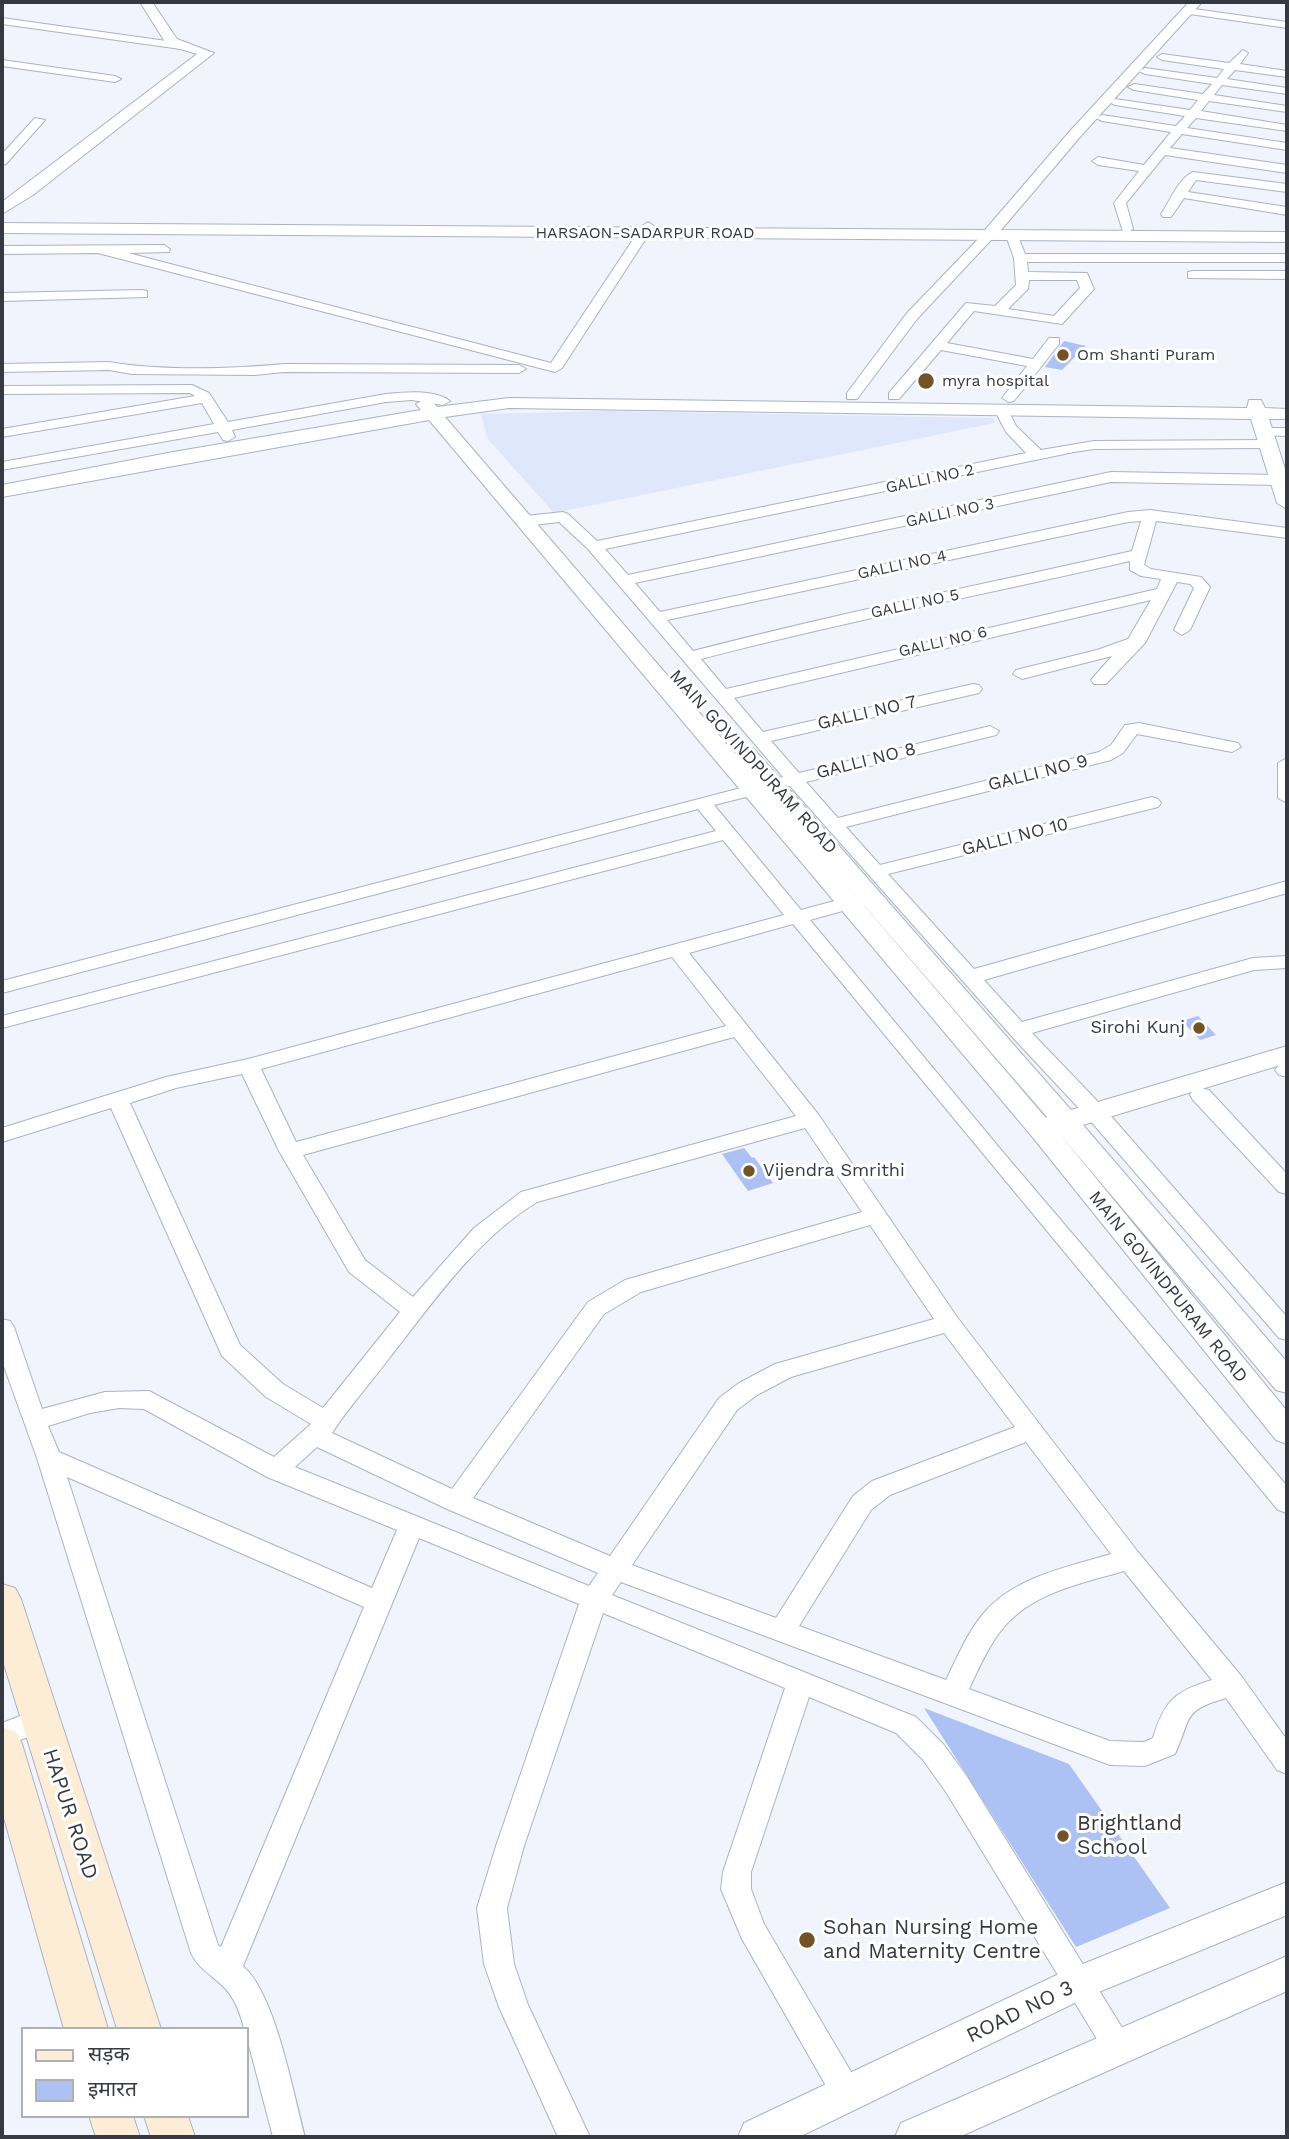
<!DOCTYPE html>
<html>
<head>
<meta charset="utf-8">
<style>
	body { margin:0 }
	#map { position:relative; width:1289px; height:2139px; overflow:hidden; background:#f1f4fc; font-family:"Work Sans","Noto Sans Devanagari",sans-serif }
	canvas { display:block }
	.frame { position:absolute; inset:0; border:4px solid #363941; pointer-events:none }
	.legend { position:absolute; left:21px; top:2027px; width:228px; height:91px; box-sizing:border-box; background:#fff; border:2px solid #afb0b3; margin:0; padding:9px 12px; list-style:none; font-size:21px; color:#363941 }
	.legend li { display:flex; align-items:center; gap:14px; height:35px }
	.legend b { width:35px; border:2px solid #afb0b3 }
</style>
</head>
<body>
<div id="map">
<canvas width="1289" height="2139"></canvas>
<div class="frame"></div>
<ul class="legend">
<li><b style="height:9px;background:#fdedd6"></b>सड़क</li>
<li><b style="height:19px;background:#adc1f4"></b>इमारत</li>
</ul>
</div>
<script>
const context = document.querySelector('canvas').getContext('2d');
context.lineJoin = 'round';
function fillPath(path, color) {
  context.fillStyle = color;
  context.fill(path, 'evenodd');
}
function strokePath(path, color, width, dash) {
  context.strokeStyle = color;
  context.lineWidth = width;
  context.lineCap = dash ? 'butt' : 'round';
  context.setLineDash(dash || []);
  context.stroke(path);
}
function write(font, color, halo, rows, align = 'center') {
  context.font = font + ' "Work Sans",sans-serif';
  context.lineWidth = 6;
  context.setLineDash([]);
  context.textBaseline = 'middle';
  context.strokeStyle = halo;
  context.fillStyle = color;
  for (const [text, x, y, turn = 0] of rows) {
    context.save();
    context.translate(x, y);
    context.rotate((+turn || 0) * Math.PI / 180);
    context.textAlign = isNaN(turn) ? turn : align;
    if (halo) context.strokeText(text, 0, 0);
    context.fillText(text, 0, 0);
    context.restore();
  }
}
fillPath(new Path2D(`
	M610,411L994,418L995,423L554,513L487,438L481,414Z`), '#dfe7fd');
fillPath(new Path2D(`
	M1064,341L1086,346L1062,370L1045,367Z
	M1198,1016L1216,1035L1200,1040L1182,1021Z
	M744,1148L752,1158L754,1157L773,1183L748,1191L722,1154Z
	M924,1708L1069,1764L1170,1908L1076,1947Z`), '#adc1f4');
const minor = new Path2D(`
	M1187,8L1287,22V28L1183,13V9Z
	M2,18L181,43L186,46L181,49L2,24Z
	M1243,50L1248,53L1240,64L1287,71V77L1235,70L1227,79L1287,88V94L1222,85L1214,95L1287,106V112L1209,101L1201,111L1287,125V131L1196,118L1187,128L1287,143V150L1182,134L1170,148L1287,165V173L1165,155L1126,203L1133,229L1127,233L1123,232L1114,203L1139,171L1098,165L1092,161L1098,157L1144,165L1171,132L1102,121L1096,118L1102,115L1176,126L1185,116L1115,105L1109,102L1115,99L1190,110L1198,100L1134,90L1128,87L1134,84L1203,94L1212,84L1145,74L1139,71L1145,68L1217,78L1224,69L1162,60L1157,57L1162,54L1229,63Z
	M2,60L115,76L121,79L115,82L2,66Z
	M35,118L45,120L6,164L2,165V154Z
	M1193,172L1287,184V192L1196,180L1188,192L1287,207V215L1184,198L1171,217H1163L1161,214C1170,201 1178,179 1193,172Z
	M648,222L654,226L562,368L555,372L98,253L2,254V246L164,245L170,249L169,252L128,253L551,363L642,226Z
	M988,232L992,233V239L917,319L857,399H847V393L907,313L984,233Z
	M1012,232L1018,236L1025,254H1287V262H1027L1028,272L1087,273L1094,289L1062,324L974,311L947,343L1033,359L1049,338H1059V344L1014,401L1009,402L1002,398L1027,366L941,350L899,399H889V393L966,303L995,306L1016,285L1014,258L1006,236ZM1029,280H1077L1080,288L1054,316L1008,309L1028,289Z
	M1193,271H1287V279L1188,278V272Z
	M142,290L147,291V297L2,301V293Z
	M109,362C161,371 231,369 284,364L519,365L526,369L519,373L284,372L255,375L132,374L109,370L2,372V364Z
	M192,385L209,393L228,422L386,394C405,392 435,389 450,401L443,405L412,400L386,402L232,430L235,437L228,441L223,440L218,432L2,470V462L214,424L202,403L2,437V429L195,396L190,393L2,394V386Z
	M1001,405L1006,406L1016,426L1041,450L1094,441L1268,440L1275,444L1268,448L1094,449L1074,452L605,549L628,575L1111,472L1280,475L1287,480L1280,485L1111,482L635,583L660,612L1128,512L1150,510L1287,528V538L1156,521L1144,565L1151,569L1201,577L1210,587L1190,630L1182,635L1174,630L1194,588L1190,584L1177,582L1145,643L1106,684H1094L1091,680L1112,656L1022,679L1013,674L1016,670L1097,650L1128,639L1151,600L734,698L763,732L973,684L979,685L982,689L979,693L771,741L799,773L990,726L999,731L996,735L806,782L838,818L1099,752L1111,745L1125,725L1139,723L1238,743L1241,747L1232,752L1137,734L1123,753L1111,760L846,827L880,865L1152,797L1158,799L1161,803L1158,807L888,874L974,969L1287,881V893L984,980L1022,1022L1253,958L1287,956V968L1254,970L1032,1033L1103,1107L1287,1317V1340L1279,1338L1087,1117L1016,1041L790,786L714,805L801,910L864,893L871,895L874,899L871,903L810,920L1002,1151L1287,1486V1513L1278,1510L793,924L689,953L818,1114L957,1317L1138,1552L1242,1677L1287,1740V1774L1277,1770L1226,1698C1181,1711 1192,1718 1175,1754L1145,1766L1110,1765L621,1582L612,1595L916,1717L943,1744L966,1775L1134,2047L1130,2057L1119,2061L1108,2057L946,1792L923,1760L896,1733L809,1697L751,1872V1889L764,1924L864,2094L859,2105L848,2109L837,2105L742,1939L721,1889L723,1872L785,1688L603,1613L524,1846L507,1908L514,1964L528,2005L590,2137H558L499,2007L484,1964L477,1908L496,1846L579,1604L419,1538L243,1966C276,1995 293,2093 305,2137H273L247,2038V2029H244C241,2016 237,2004 229,1993C218,1978 199,1971 191,1953L37,1458L2,1361V1319L10,1321L14,1327L42,1409L105,1392L149,1391L274,1457L311,1424L266,1397L222,1356L111,1108L2,1142V1128L166,1077L248,1059L784,915L723,840L2,1028V1016L716,831L698,809L2,993V981L783,777L588,549L559,522L525,526L517,521L525,516L563,512L568,514L597,541L1026,453L1006,432L994,409ZM1141,521L1132,551C986,584 839,613 693,651L667,620L1128,522ZM1130,561V570L1141,576L1161,579L1157,589L726,689L701,659C842,622 987,594 1130,561ZM672,957L726,1026L296,1142L261,1069ZM734,1037L796,1116L521,1192L474,1228L413,1297L365,1260L303,1155ZM242,1074L279,1151L349,1272L400,1312L323,1408L283,1384L240,1345L130,1103L176,1088ZM805,1128L862,1212L625,1280L588,1302L452,1489L332,1433C348,1408 369,1385 387,1361C431,1305 475,1240 537,1202ZM870,1225L934,1319L775,1364L739,1383L719,1398L610,1556L473,1498L604,1314L641,1292ZM944,1333L1015,1427L872,1481L853,1496L776,1618L632,1565L737,1410L757,1395L791,1377ZM119,1408L144,1409L267,1477L397,1530L372,1588L59,1452L48,1426L90,1413ZM1026,1442L1111,1554C1067,1567 1014,1577 983,1614C967,1633 957,1658 946,1680L799,1626L871,1510L890,1495ZM317,1447L447,1509L598,1573L589,1586L295,1467ZM67,1477L364,1607L221,1947L218,1945ZM1124,1571L1212,1680C1175,1691 1164,1701 1153,1738L1144,1742L1110,1741L969,1689C978,1670 987,1649 1000,1632C1029,1593 1080,1584 1124,1571Z
	M1264,428H1287V436L1259,435L1257,432L1259,429Z
	M1287,758V803L1278,798V763Z
	M1287,1063V1077L1279,1075L1275,1070L1279,1065Z
	M1201,1088L1209,1090L1287,1174V1194L1279,1192L1193,1100L1190,1095L1193,1090Z
	M41,1708L51,1712L55,1720L51,1728L2,1747V1723Z`);
const tertiary = new Path2D(`
	M140,2H152L177,39L214,53L33,195L2,214V202L197,54L167,45Z
	M1189,2H1202L1080,137L1001,230L1287,232V242L2,233V223L985,230L1070,131Z
	M509,398L1247,408L1249,400H1261L1265,408L1287,409V419H1269L1287,475V509L1277,503L1251,419L509,408L445,417L735,754L737,748H753L1071,1110L1287,1046V1063L1083,1125L1287,1362V1393L1276,1390L1058,1132L1287,1411V1444L1276,1440L1030,1134L429,420L2,497V485L173,452L421,410L416,404L425,399L431,400L437,407ZM842,880L1047,1117L1046,1118Z
	M1287,1882V1915L1089,1996L799,2137H738L744,2123L1063,1972Z
	M1287,1956V1991L959,2137H895L901,2123Z`);
const secondary = new Path2D(`
	M2,1584L15,1588L21,1599L161,2029H117L2,1658Z
	M2,1727L16,1732L22,1744L108,2029H64L2,1811Z
	M89,2116H133L140,2137H96Z
	M144,2116H188L195,2137H151Z`);
strokePath(minor, '#abb2c5', 2);
strokePath(tertiary, '#abb2c5', 2);
strokePath(secondary, '#abb2c5', 2);
fillPath(minor, '#fff');
fillPath(tertiary, '#fff');
fillPath(secondary, '#fdedd6');
for (const [x, y, r, color] of [
	[1063,355,7,"#715327"],
	[926,381,9,"#715327"],
	[1199,1028,7,"#715327"],
	[749,1171,7,"#715327"],
	[1063,1836,7,"#715327"],
	[807,1940,9,"#715327"]
]) {
  const dot = new Path2D();
  dot.arc(x, y, r, 0, 2 * Math.PI);
  context.fillStyle = color;
  context.fill(dot);
  strokePath(dot, '#fff', 2.5);
}
write('16px', '#363941', '#fff', [
	["HARSAON-SADARPUR ROAD",645,233],
	["GALLI NO 2",930,479,-12],
	["GALLI NO 3",950,513,-12],
	["GALLI NO 4",902,565,-12],
	["GALLI NO 5",915,604,-12],
	["GALLI NO 6",943,642,-13]
]);
write('16px', '#363941', '#fff', [
	["Om Shanti Puram",1077,355],
	["myra hospital",942,381]
], 'left');
write('18px', '#363941', '#fff', [
	["GALLI NO 7",867,713,-13],
	["GALLI NO 8",866,761,-14],
	["MAIN GOVINDPURAM ROAD",753,762,48],
	["GALLI NO 9",1038,773,-14],
	["GALLI NO 10",1015,837,-14],
	["MAIN GOVINDPURAM ROAD",1168,1287,51]
]);
write('18px', '#363941', '#fff', [
	["Sirohi Kunj",1185,1028],
	["Vijendra Smrithi",763,1171,"left"]
], 'right');
write('21px', '#363941', '#fff', [
	["HAPUR ROAD",70,1814,72],
	["ROAD NO 3",1020,2012,-26]
]);
write('21px', '#363941', '#fff', [
	["Brightland",1077,1824],
	["School",1077,1848],
	["Sohan Nursing Home",823,1928],
	["and Maternity Centre",823,1952]
], 'left');
</script>
</body>
</html>
